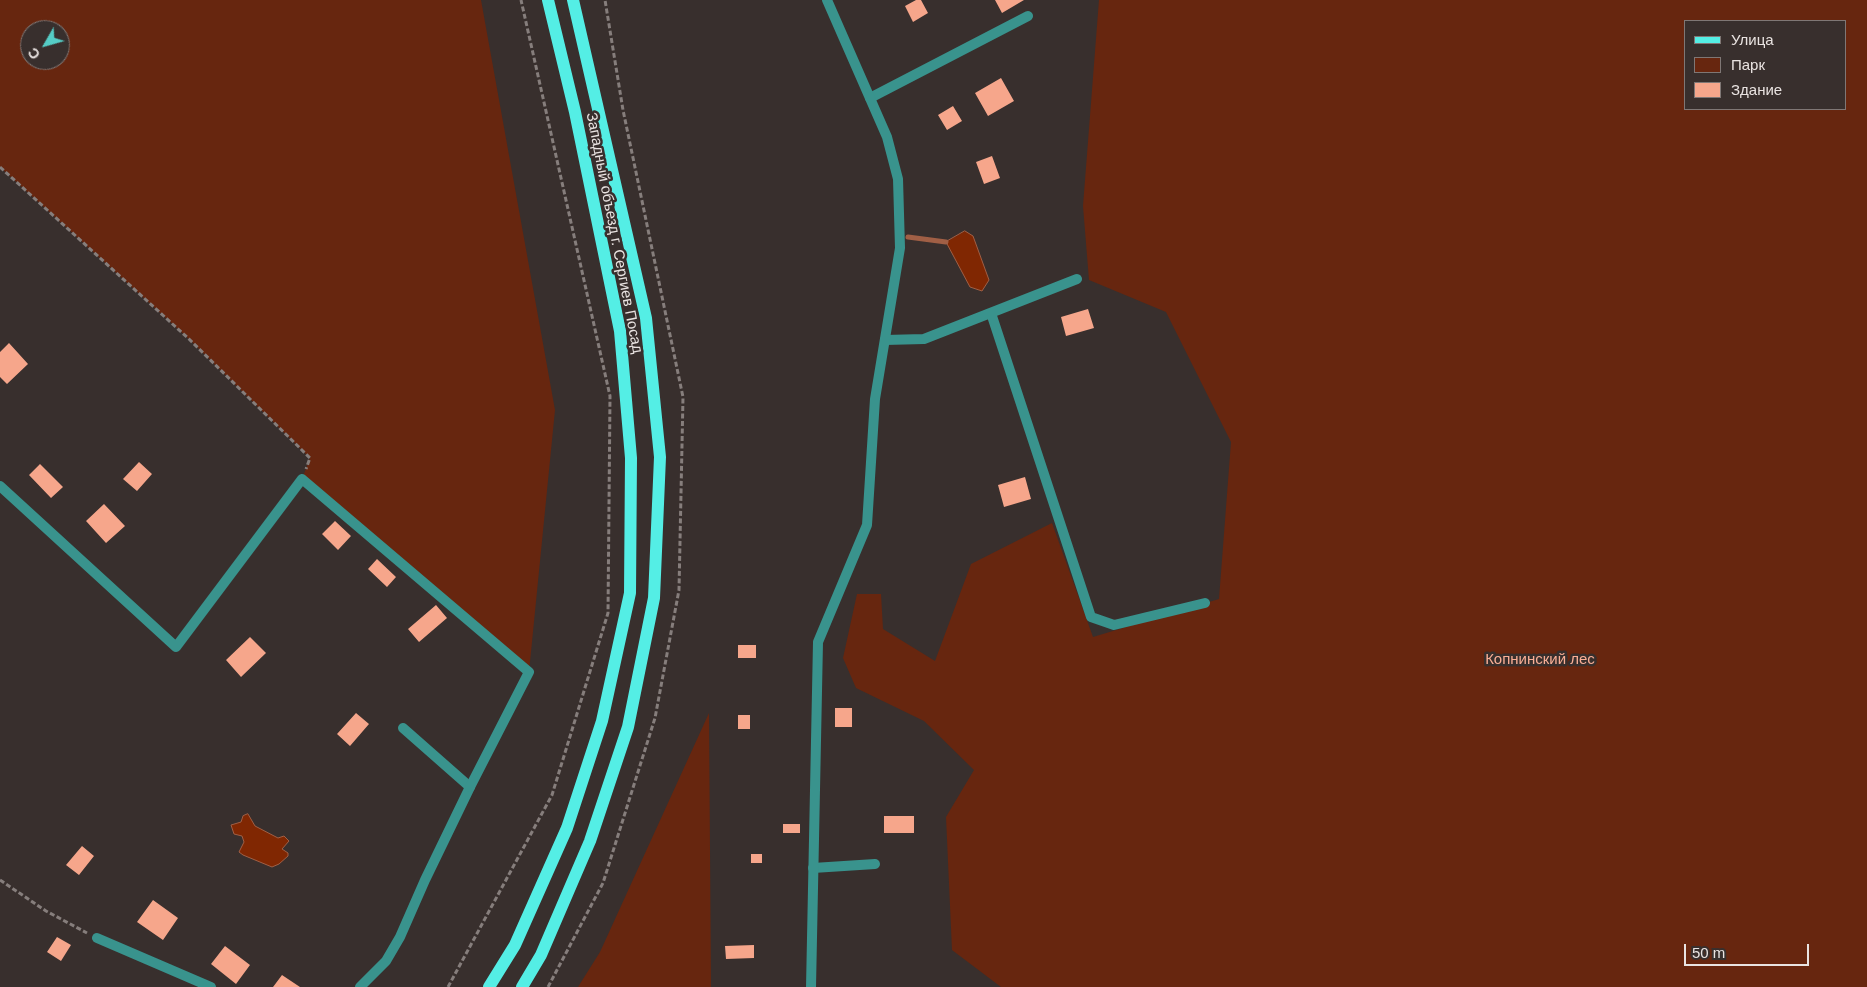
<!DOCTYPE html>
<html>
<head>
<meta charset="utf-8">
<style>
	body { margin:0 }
	#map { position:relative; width:1867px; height:987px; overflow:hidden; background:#382f2d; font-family:Helvetica,sans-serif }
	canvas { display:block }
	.legend { position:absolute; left:1684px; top:20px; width:162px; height:90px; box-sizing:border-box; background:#382f2d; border:1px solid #7f7775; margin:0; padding:6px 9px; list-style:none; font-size:15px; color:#e9e3e1 }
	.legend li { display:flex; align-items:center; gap:10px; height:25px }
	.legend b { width:25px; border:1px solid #7f7775 }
	.north { position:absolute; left:20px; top:20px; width:50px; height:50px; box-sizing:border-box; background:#382f2d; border:1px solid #7f7775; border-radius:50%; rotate:232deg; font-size:14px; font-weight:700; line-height:20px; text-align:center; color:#e9e3e1 }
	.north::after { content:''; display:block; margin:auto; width:18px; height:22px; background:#55cdc6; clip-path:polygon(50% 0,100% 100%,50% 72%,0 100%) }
	.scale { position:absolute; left:1684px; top:944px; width:125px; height:22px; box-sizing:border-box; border:2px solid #e9e3e1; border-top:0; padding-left:6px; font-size:15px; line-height:18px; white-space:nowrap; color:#e9e3e1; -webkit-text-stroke:4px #382f2d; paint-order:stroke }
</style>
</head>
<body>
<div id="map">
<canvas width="1867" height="987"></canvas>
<ul class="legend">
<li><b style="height:6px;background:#54eee5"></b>Улица</li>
<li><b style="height:14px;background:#67260f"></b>Парк</li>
<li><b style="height:14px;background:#f6a68b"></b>Здание</li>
</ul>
<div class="north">С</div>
<div class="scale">50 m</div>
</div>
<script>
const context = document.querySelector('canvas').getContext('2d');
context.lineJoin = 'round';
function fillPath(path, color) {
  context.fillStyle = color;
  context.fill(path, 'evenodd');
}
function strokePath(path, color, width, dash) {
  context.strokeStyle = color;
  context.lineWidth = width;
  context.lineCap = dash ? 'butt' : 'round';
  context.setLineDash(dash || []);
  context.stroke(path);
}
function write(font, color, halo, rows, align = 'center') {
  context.font = font + ' Helvetica,sans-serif';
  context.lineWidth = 5;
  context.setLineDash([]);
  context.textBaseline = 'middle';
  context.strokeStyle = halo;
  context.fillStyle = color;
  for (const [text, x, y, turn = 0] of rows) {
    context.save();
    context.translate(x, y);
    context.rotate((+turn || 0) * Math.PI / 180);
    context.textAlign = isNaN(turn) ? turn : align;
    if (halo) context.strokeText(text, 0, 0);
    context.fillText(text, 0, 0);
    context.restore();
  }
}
fillPath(new Path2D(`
	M0,0H481L555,410L529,672L302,479L310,458L189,339L0,167ZM30,30H60V60H30Z
	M1099,0H1867V987H1001L952,950L946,817L974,770L924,721L856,688L843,658L857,594H881L883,629L935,661L971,564L1052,523L1093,637L1219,599L1231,442L1166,312L1089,280L1083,206ZM1686,21H1846V109H1686Z
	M709,713L711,987H578L600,952Z`), '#67260f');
const water = new Path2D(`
	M965,231L973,236L989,280L982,291L970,287L946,242Z
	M248,814L255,826L278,838L284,836L289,841L282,849L288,853V856L279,864L272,867L243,855L239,852L244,842L242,836L234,834L231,825L241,822L243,816Z`);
fillPath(water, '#802702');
strokePath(water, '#a05f45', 1);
strokePath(new Path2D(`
	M908,237L946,242`), '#a05f45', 5);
fillPath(new Path2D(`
	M916,0H921L928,13L913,22L905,6Z
	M995,0H1024L1002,13Z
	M1001,78L1014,101L988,116L975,93Z
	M953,106L962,121L947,130L938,115Z
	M992,156L1000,178L984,184L976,162Z
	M1088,309L1094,328L1066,336L1061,317Z
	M9,343L28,364L7,384L0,377V352Z
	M139,462L152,474L137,491L123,479Z
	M40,464L63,487L51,498L29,475Z
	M1025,477L1031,499L1004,507L998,485Z
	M104,504L125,526L106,543L86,521Z
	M335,521L351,536L338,550L322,534Z
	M377,559L396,577L387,587L368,569Z
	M436,605L447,618L419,642L408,629Z
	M250,637L266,653L241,677L226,660Z
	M738,645H756V658H738Z
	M835,708H852V727H835Z
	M356,713L369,724L350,746L337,734Z
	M738,715H750V729H738Z
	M884,816H914V833H884Z
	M783,824H800V833H783Z
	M82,846L94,856L79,875L66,865Z
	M751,854H762V863H751Z
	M153,900L178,918L163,940L137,922Z
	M57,937L71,945L61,961L47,952Z
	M754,945V958L726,959L725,946Z
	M225,946L250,965L236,984L211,964Z
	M282,975L300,987H273Z`), '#f6a68b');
strokePath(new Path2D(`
	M0,167L189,339L310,458L306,469
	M0,880L46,911L87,933
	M448,987L552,795L608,613L610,396L521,0
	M548,987L603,883L655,718L679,590L683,397L623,110L605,0`), '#867e7c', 3, [5, 2.5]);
strokePath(new Path2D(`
	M870,98L1028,16
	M991,313L1091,617L1114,625L1205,603
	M885,340L924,339L1077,279
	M813,868L875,864
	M97,938L211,987
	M360,987L386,961L400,937L425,880L470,787L403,728`), '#39938d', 10);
strokePath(new Path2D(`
	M0,486L176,647L302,479L529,672L470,787
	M811,987L818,642L867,525L875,399L900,248L898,179L887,137L827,0`), '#39938d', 10);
strokePath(new Path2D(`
	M489,987L515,945L567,828L602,721L630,593L631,458L620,331L575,112L548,0
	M522,987L541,955L590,841L628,727L654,598L660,457L646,318L573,0`), '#54eee5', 12);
write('15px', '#e9e3e1', '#382f2d', [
	["Западный объезд г. Сергиев Посад",614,233,79]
]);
write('15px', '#faaf96', '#382f2d', [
	["Копнинский лес",1540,660]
]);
</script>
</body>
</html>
